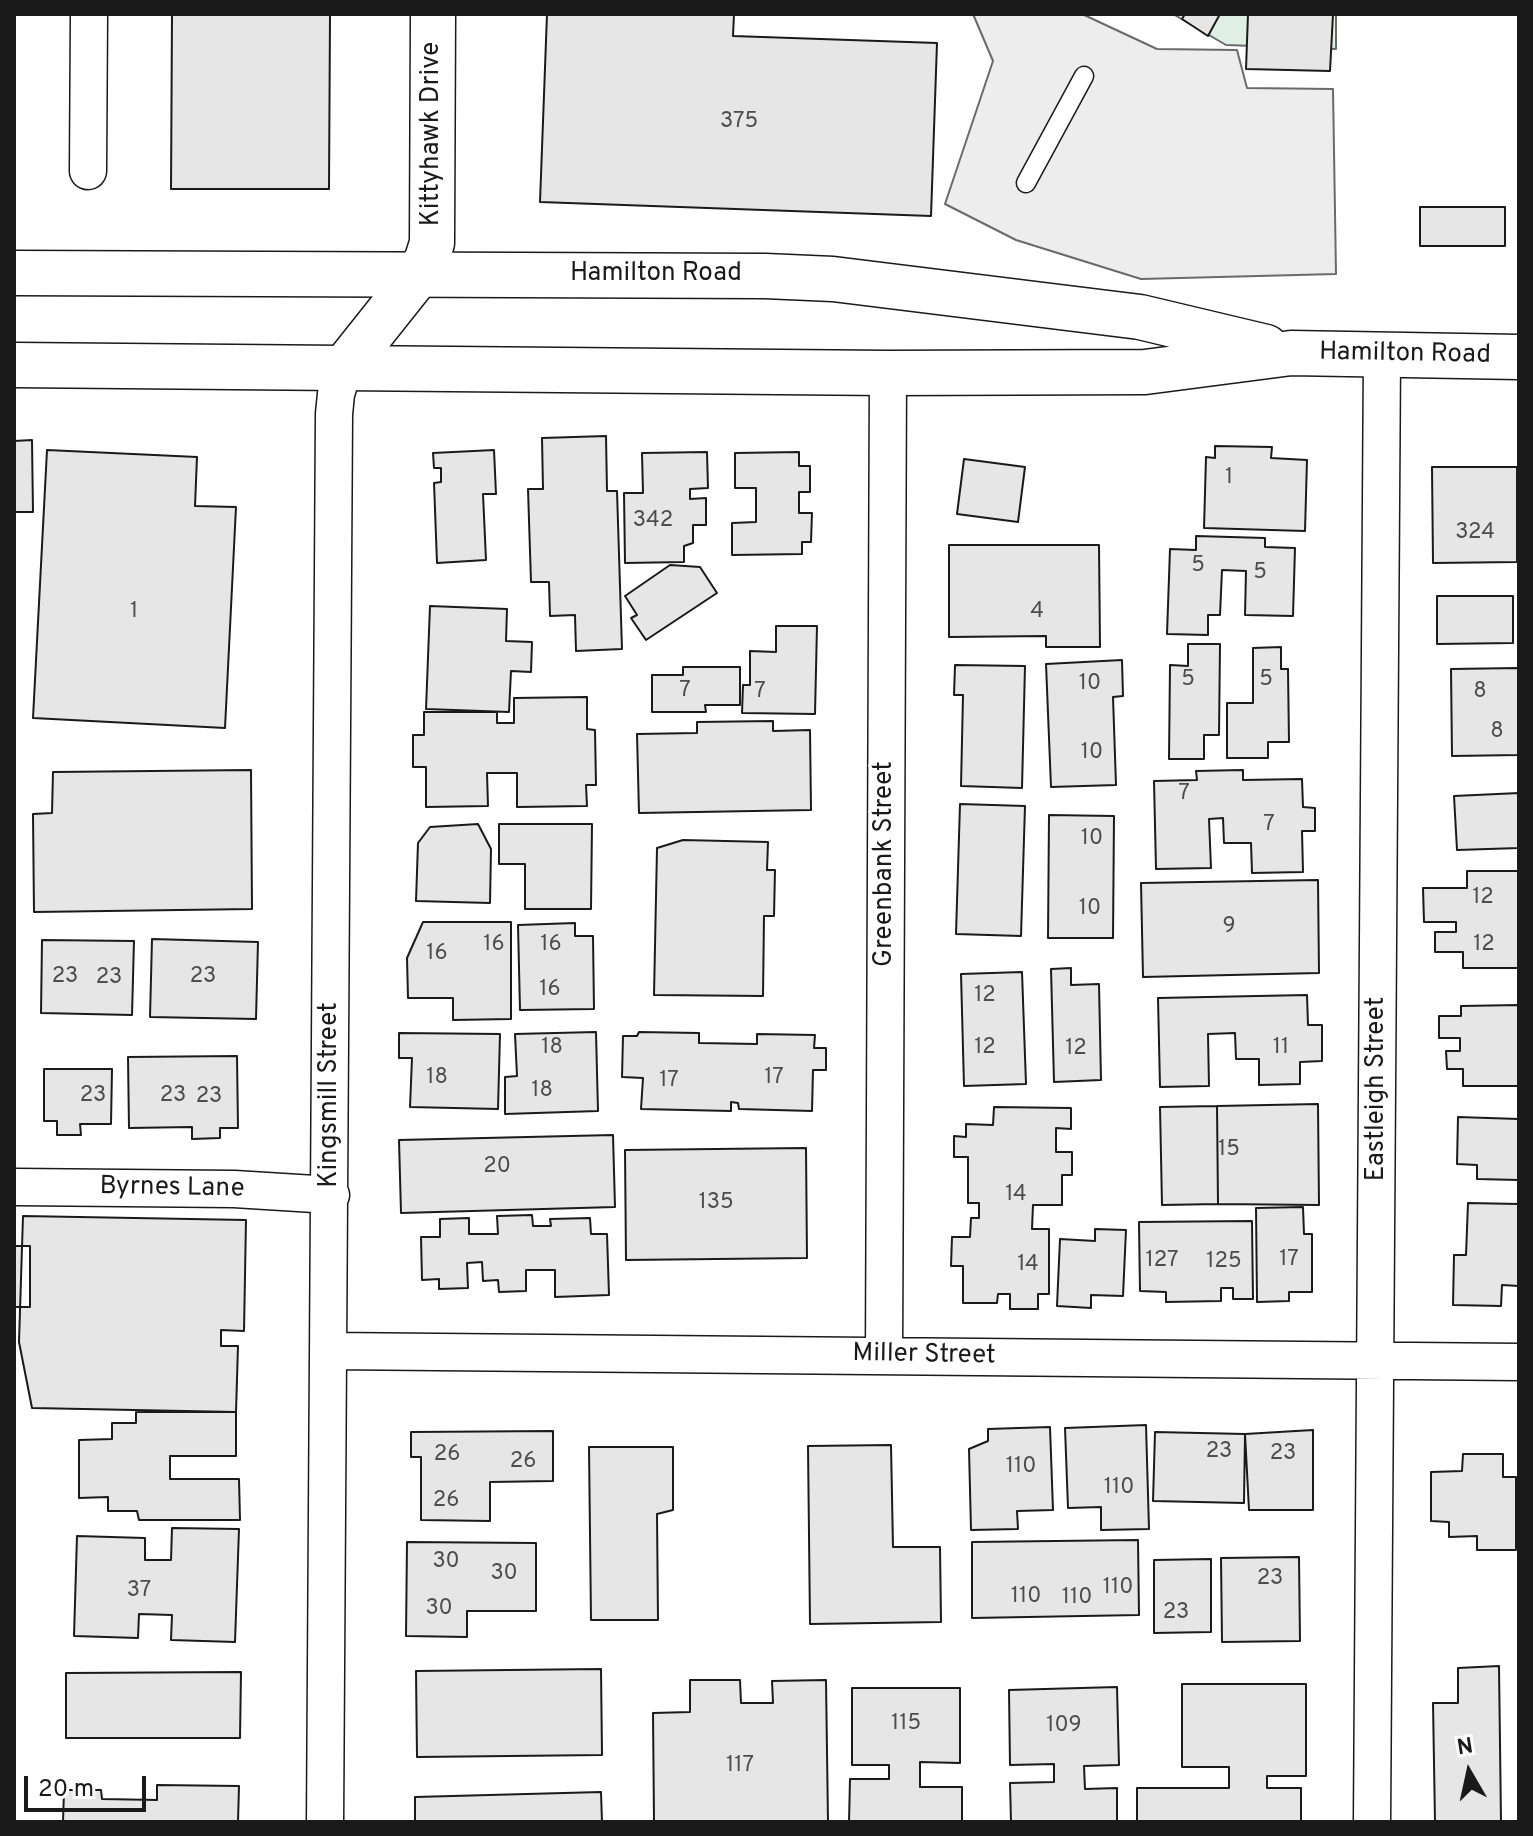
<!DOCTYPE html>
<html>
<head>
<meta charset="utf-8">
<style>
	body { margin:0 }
	#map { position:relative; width:1533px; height:1836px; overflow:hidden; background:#fff; font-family:Overpass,sans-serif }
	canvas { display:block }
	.frame { position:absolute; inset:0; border:16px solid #1a1a1a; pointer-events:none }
	.north { position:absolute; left:1429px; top:1732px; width:80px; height:80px; -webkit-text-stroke:6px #fff; paint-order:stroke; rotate:351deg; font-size:22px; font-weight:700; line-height:32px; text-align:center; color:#1a1a1a }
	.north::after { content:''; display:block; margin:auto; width:28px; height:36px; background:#1a1a1a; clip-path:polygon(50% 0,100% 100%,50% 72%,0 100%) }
	.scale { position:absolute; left:24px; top:1776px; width:122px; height:36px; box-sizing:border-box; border:4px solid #1a1a1a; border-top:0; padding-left:10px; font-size:24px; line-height:28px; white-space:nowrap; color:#1a1a1a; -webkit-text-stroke:6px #fff; paint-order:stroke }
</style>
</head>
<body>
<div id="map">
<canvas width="1533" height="1836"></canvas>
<div class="frame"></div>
<div class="north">N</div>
<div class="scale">20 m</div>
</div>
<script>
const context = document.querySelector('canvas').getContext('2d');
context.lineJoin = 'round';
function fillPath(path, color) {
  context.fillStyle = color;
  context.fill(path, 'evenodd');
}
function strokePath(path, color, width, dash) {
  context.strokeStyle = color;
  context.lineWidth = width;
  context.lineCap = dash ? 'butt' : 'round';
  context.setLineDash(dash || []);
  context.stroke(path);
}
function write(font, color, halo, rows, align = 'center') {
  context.font = font + ' Overpass,sans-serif';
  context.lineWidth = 6;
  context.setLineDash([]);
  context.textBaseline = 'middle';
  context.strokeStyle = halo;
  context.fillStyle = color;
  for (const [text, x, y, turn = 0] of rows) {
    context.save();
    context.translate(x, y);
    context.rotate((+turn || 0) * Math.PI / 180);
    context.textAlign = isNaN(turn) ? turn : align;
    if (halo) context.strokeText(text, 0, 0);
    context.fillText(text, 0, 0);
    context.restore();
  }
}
const green = new Path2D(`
	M1173,14H1336V49L1226,45Z`);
fillPath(green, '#e0efe3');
strokePath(green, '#6a6a6a', 2);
const parking = new Path2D(`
	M973,14H1082L1157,49L1237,50L1247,88L1333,89L1336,274L1141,279L1016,240L945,204L993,61Z`);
fillPath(parking, '#ededed');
strokePath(parking, '#6a6a6a', 2);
const building = new Path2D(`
	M547,14H734L733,36L937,43L931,216L540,202Z
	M1185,14H1220L1208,36L1182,19Z
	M1248,14H1333L1330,71L1246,69Z
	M172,15H330L329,189H171Z
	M1420,207H1505V246H1420Z
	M606,436L607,491H617L622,649L576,651L575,615L550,616L549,582H531L528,489H543L542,438Z
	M32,440L33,512H14V441Z
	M1215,446L1272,447L1271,458L1307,460L1305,531L1204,528L1206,457L1215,458Z
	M47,450L197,457L195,506L236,507L225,728L33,718Z
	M494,450L496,494H483L486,560L437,563L434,483L441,482V468H434L433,453Z
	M707,452L708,488L690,489V499L706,498V525H693V543L684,546V562L625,563L624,493H643L642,453Z
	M799,452V466H810V492H799V513H812L811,542H802V554L732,555V523L756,522V488H735V453Z
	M964,459L1025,467L1018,522L957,514Z
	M1432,467H1517V562L1433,563Z
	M1196,536L1265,538V547L1295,548L1293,616L1245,615L1246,571L1222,570L1220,615H1208V635L1167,634L1170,549L1196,550Z
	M949,545H1099L1100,647H1046V636L949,637Z
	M670,565L700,567L717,593L646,640L631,618L637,615L625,596Z
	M1437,596H1513V643L1437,644Z
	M430,606L507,609L506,641L532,642L531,672L511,671L509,712L426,709Z
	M776,626H817L815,714L742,713L743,685H750V651L776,652Z
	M1188,644H1220L1219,735H1204V759H1169L1170,665L1188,666Z
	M1281,647V669H1288L1289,742H1268V758H1227V703H1253V648Z
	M1122,660L1123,696L1113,697L1116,785L1051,787L1046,664Z
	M955,665L1025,666L1022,788L961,786L963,695H954Z
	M683,667H740V705H705L706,712H652V675H683Z
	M1519,668V755L1452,756L1451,669Z
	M587,697V729L595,730L596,785H586L587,806L517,807V773H487L488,806L426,807V767H413V735H424V712H497V723H514V698Z
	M773,721V731L810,730L811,810L639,813L637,734L697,733V722Z
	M251,770L252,909L34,912L33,814L52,813L53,772Z
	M1243,770V780L1302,779L1303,807L1315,808V831H1302L1303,872L1252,873L1251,843H1224L1223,818L1209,819L1211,868L1156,869L1154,781L1197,780L1196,771Z
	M1519,793V848L1457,850L1454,796Z
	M960,804L1025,806L1021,936L956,934Z
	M1049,815L1114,816L1113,938H1048Z
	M478,824L491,849L490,903L416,901L418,843L430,827Z
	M499,824H592L591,909H525V864H499Z
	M683,840L768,842L767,870H775L774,916H764L763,996L654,995L657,848Z
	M1467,871H1519V968H1463V952H1435V932H1456V922H1424L1423,888H1467Z
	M1318,880L1319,973L1143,977L1141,883Z
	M423,922H511V1019L453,1020V998H408L407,958Z
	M575,923V936H593L594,1009L520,1010L518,925Z
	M152,939L258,942L256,1019L150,1017Z
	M42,940L134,941L132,1015L41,1013Z
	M1071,968V985L1099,984L1101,1080L1054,1082L1051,969Z
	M1022,972L1026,1084L964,1086L961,974Z
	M1307,995L1308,1025H1322V1061L1300,1062V1084L1259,1085V1059H1236L1235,1033L1208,1034L1209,1086L1160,1087L1158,998Z
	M1519,1005V1086H1463V1069H1447L1446,1051H1460V1038H1439V1016H1461V1006Z
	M596,1032L598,1111L505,1114V1077L517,1076L515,1034Z
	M639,1032L699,1033V1043L757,1044V1034L815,1035L814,1048H826V1070H813L812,1111L739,1109L738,1103L731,1102V1111L641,1109L643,1078L622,1077L623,1036H637Z
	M399,1033L500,1034L498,1109L410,1107L412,1058H399Z
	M237,1056L238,1128H220V1138L192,1139V1127L129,1128L128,1057Z
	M44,1069H112L111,1124H80L81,1135H57V1121H44Z
	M1318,1104L1319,1205L1218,1204L1217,1106Z
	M1217,1106L1218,1204L1162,1205L1160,1107Z
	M994,1107L1071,1108V1129L1056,1128V1152H1072V1175H1062V1205H1033L1032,1229H1049V1294H1038V1309H1010V1294H998L997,1303H963V1266H951L952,1237H970L971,1218H979V1203H968V1157H954V1136L966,1137V1124L993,1125Z
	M1458,1117L1519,1119V1180L1477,1179V1165L1457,1164Z
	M613,1135L615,1207L401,1213L399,1140Z
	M806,1148L807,1258L626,1260L625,1150Z
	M1468,1203L1519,1204V1286L1502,1285L1501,1306L1453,1305L1454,1255H1466Z
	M1303,1207L1304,1234H1312V1292H1289V1301L1257,1302L1256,1208Z
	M532,1215L533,1226H551L550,1219L590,1218L591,1234H607L609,1295L555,1297V1270H526V1291L499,1292L498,1280L483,1281L482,1262L467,1263L468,1288L439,1289V1279L422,1280L421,1237H440V1219L469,1218V1234H498L497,1216Z
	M23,1216L246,1220L244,1331L221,1330V1346H238L236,1412L32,1408L19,1342Z
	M1252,1221L1253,1299H1233V1288H1221V1301L1166,1302V1292L1140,1291L1139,1222Z
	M1095,1229L1126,1230L1123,1296L1091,1295V1308L1057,1306L1060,1239L1095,1241Z
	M14,1246H30V1307H14Z
	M136,1412H236V1456H170V1479H239L240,1520H139L137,1511H108V1497L79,1498V1440L112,1439V1423H136Z
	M1146,1425L1149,1529L1101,1530V1507L1068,1508L1065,1428Z
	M1050,1427L1053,1510L1017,1511L1018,1529L971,1530L969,1449L988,1441V1429Z
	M1313,1430V1510H1249L1245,1434Z
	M553,1431V1481L490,1482V1521L421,1520V1457H411V1432Z
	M1155,1432L1245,1434L1244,1503L1153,1501Z
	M891,1445L893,1547H940L941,1622L810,1624L808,1446Z
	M589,1447H673V1510L657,1514L658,1620H591Z
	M1463,1454H1503V1477H1516V1550H1477V1536L1449,1537V1522L1431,1521V1472L1462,1471Z
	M172,1528L239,1529L235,1642L171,1640L172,1615L139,1614L138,1638L74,1636L77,1536L145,1538V1560H171Z
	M1138,1540L1139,1615L972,1618V1542Z
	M407,1542L536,1543V1611H467V1637L406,1636Z
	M1299,1557L1300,1641L1222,1642L1221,1558Z
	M1211,1559V1632L1154,1633V1560Z
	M1499,1666L1501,1822H1435L1433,1703H1458V1668Z
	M601,1669L602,1755L417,1757L416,1671Z
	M241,1672L240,1738H66V1673Z
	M690,1680H740L741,1703H773L772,1681L826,1680L828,1822H654L653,1713L690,1712Z
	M1182,1684H1306V1776H1267V1788H1301V1822H1137V1788H1229V1767H1182Z
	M1117,1687L1119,1765L1084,1766L1085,1789L1117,1788V1822H1011L1010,1783L1054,1782V1764L1010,1765L1009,1690Z
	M852,1688H960V1763L920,1762V1787H962V1822H849L850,1779H889V1765H852Z
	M157,1785L239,1786L238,1822H63L64,1790H101L102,1799L157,1800Z
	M601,1792L602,1822H415V1797Z`);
fillPath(building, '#e6e6e6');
strokePath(building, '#1a1a1a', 2);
const service = new Path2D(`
	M1026,183L1084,76`);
const minor = new Path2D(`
	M88,171L89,14
	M14,1187L234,1189L331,1195
	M330,1351L1519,1362
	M884,1355L888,373
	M325,1822L334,414L336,394L344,368
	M1372,1822L1382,356`);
const tertiary = new Path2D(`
	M344,368L418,275L427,259L432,243L433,14`);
const secondary = new Path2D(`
	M14,273L765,276L833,279L1140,317L1266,347
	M14,365L888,373L1145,372L1291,353L1519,357`);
strokePath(service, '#1a1a1a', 21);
strokePath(minor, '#1a1a1a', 39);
strokePath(tertiary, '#1a1a1a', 47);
strokePath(secondary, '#1a1a1a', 47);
strokePath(service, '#fff', 18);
strokePath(minor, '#fff', 36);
strokePath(tertiary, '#fff', 44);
strokePath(secondary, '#fff', 44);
write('22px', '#4d4d4d', null, [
	["375",739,123],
	["1",1229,479],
	["342",653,522],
	["324",1475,534],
	["5",1198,567],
	["5",1260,574],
	["1",134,613],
	["4",1037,613],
	["5",1188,681],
	["5",1266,681],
	["10",1090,685],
	["7",685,692],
	["7",760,693],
	["8",1480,693],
	["8",1497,733],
	["10",1092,754],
	["7",1184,795],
	["7",1269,826],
	["10",1092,840],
	["12",1483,899],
	["10",1090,910],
	["9",1229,928],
	["16",494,946],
	["16",551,946],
	["12",1484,946],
	["16",437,955],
	["23",65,978],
	["23",203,978],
	["23",109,979],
	["16",550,991],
	["12",985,997],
	["18",552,1049],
	["12",985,1049],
	["11",1281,1049],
	["12",1076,1050],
	["18",437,1079],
	["17",774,1079],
	["17",669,1082],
	["18",542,1092],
	["23",93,1097],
	["23",173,1097],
	["23",209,1098],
	["15",1229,1151],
	["20",497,1168],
	["14",1016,1196],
	["135",716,1204],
	["17",1289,1261],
	["127",1162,1262],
	["125",1224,1263],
	["14",1028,1266],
	["23",1219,1453],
	["23",1283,1455],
	["26",447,1456],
	["26",523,1463],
	["110",1021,1468],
	["110",1119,1489],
	["26",446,1502],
	["30",446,1563],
	["30",504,1575],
	["23",1270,1580],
	["110",1118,1589],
	["37",139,1592],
	["110",1026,1598],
	["110",1077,1599],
	["30",439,1610],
	["23",1176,1614],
	["115",906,1725],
	["109",1064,1727],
	["117",740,1767]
]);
write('26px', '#1a1a1a', '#fff', [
	["Kittyhawk Drive",433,134,-90],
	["Hamilton Road",656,275],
	["Hamilton Road",1405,355,1],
	["Greenbank Street",886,864,-90],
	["Eastleigh Street",1378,1089,-90],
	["Kingsmill Street",331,1095,-90],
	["Byrnes Lane",172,1189,1],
	["Miller Street",924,1356,1]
]);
</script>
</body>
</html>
